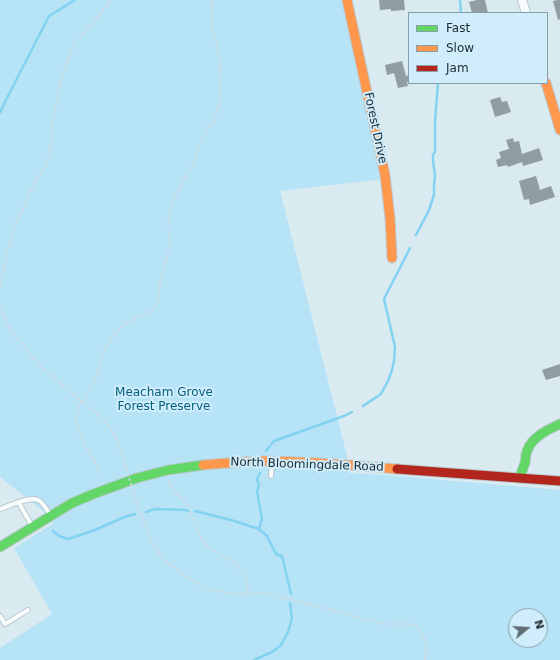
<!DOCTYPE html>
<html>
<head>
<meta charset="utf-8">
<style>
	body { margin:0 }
	#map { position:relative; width:560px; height:660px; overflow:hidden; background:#daeaf1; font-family:"DejaVu Sans",sans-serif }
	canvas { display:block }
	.legend { position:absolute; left:408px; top:12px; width:140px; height:72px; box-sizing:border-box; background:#d0edfb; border:1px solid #889faa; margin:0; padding:5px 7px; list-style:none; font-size:12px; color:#1c2a31 }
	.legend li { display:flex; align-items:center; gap:8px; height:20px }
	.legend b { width:20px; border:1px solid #889faa }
	.north { position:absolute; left:508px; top:608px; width:40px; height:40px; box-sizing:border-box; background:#d0edfb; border:1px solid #889faa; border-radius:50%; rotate:72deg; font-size:11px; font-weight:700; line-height:16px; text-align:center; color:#1c2a31 }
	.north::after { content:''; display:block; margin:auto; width:14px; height:18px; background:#5e6d74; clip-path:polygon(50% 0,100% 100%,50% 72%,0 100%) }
</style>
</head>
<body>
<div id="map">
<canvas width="560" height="660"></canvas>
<ul class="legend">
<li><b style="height:5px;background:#63d668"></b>Fast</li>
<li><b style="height:5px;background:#ff974d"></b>Slow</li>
<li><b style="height:5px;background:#b3261e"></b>Jam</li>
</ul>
<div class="north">N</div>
</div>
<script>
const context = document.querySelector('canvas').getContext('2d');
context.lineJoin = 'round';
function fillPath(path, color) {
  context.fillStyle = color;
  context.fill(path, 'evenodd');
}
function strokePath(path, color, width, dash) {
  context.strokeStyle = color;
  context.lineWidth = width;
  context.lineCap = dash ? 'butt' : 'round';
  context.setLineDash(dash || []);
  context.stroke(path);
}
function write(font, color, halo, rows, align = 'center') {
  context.font = font + ' "DejaVu Sans",sans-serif';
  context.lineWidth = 4;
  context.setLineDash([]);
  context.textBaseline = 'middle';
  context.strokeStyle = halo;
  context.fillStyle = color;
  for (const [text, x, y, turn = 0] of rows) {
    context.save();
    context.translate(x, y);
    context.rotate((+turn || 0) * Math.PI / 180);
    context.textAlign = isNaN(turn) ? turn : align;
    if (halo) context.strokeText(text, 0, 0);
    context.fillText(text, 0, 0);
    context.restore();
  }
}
fillPath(new Path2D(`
	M0,0H347L385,179L280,191L347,456L349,473L384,475L560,490V660H0V648L52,614L14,548L53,524L43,511L0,477ZM516,616H540V640H516Z`), '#b7e3f7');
strokePath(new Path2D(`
	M460,0L461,13
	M0,113L5,102L49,16L75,0
	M416,235L429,210L434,195V185L435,176L433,160V155L435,152V122L438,83
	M363,406L381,394L388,381L392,370L394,361L395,347L384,299L410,248
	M266,451L274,441L344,416L352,412
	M195,511L231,520L259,529L267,536L276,554L282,556L291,594
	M146,512L155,509L185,510L188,511
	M259,529L262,519L257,492L259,485L257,479L260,473
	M53,531L59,536L68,539L95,530L122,518L135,514
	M254,660L272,652L281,645L288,632L292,619L290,603`), '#82d2f2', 2.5);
fillPath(new Path2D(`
	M379,0H404L405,10L391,11V9L380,10Z
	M477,0H485L488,13H472L469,2Z
	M557,0H560V19L558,20L553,1Z
	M402,61L406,76L409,75V82H407L408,86L398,88L394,73L387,75L385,65Z
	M500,97L502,102L507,101L511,112L495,117L490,100Z
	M513,138L514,142L519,141L522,154L539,148L543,160L523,166L522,162L508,167L507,165L498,167L496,160L501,158L499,152L509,149L506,140Z
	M536,176L540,190L551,186L555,197L530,205L529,199L524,200L519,181Z
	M560,364V376L546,380L542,370Z`), '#909da3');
const lane = new Path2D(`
	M271,476L272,462
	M19,503L32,526
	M0,509C9,506 29,496 38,500C43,502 47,510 50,515
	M0,616L5,624L28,610`);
const street = new Path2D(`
	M522,0L526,13`);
const fast = new Path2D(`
	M520,478C521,473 523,468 525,463C526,459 525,455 527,451C532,437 547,430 560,424
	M0,547L72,503L96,493L137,478L168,470L203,465`);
const slow = new Path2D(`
	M347,0L385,175L390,218L392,258
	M546,83L560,130
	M203,465C223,463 242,462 262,461C307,461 352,465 397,469`);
const jam = new Path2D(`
	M397,469L560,481`);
strokePath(lane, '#bac8ce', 6);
strokePath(street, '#bac8ce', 10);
strokePath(fast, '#bac8ce', 11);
strokePath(slow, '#bac8ce', 11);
strokePath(jam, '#bac8ce', 11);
strokePath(new Path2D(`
	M0,287L6,257L13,230L35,182L45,166L51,148V127L63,73L74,44L100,14L107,5L109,0
	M0,308L11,331L40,366L101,418L113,431L122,454
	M81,401L76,417L77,426L80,435L97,467L100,476
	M82,402L96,379L102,354L112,338L125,324L154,309L158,300L161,276L164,268L170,243L168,229L169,211L180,186L194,162L199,146L208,127L215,120L220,99L221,76L217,43L213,33L212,22V0
	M169,480C173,494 177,492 185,502C194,514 194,531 205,543C216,556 243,562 247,581C248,585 248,589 248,593
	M138,507L150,539L163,559L186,577L210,590L234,594L268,593L383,624H410L415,625L418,627L423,634L425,641L426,652L425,660`), '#d3d8db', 1.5, [3, 2]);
strokePath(lane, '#f9fcfd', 4);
strokePath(street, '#f9fcfd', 8);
strokePath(fast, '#63d668', 9);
strokePath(slow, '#ff974d', 9);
strokePath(jam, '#b3261e', 9);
strokePath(new Path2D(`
	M122,454L138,507`), '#d3d8db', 1.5, [3, 2]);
write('12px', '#1c2a31', '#d0edfb', [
	["Forest Drive",375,128,78],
	["North Bloomingdale Road",307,465,2]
]);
write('12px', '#05607d', '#d0edfb', [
	["Meacham Grove",164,393],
	["Forest Preserve",164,407]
]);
</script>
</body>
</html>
